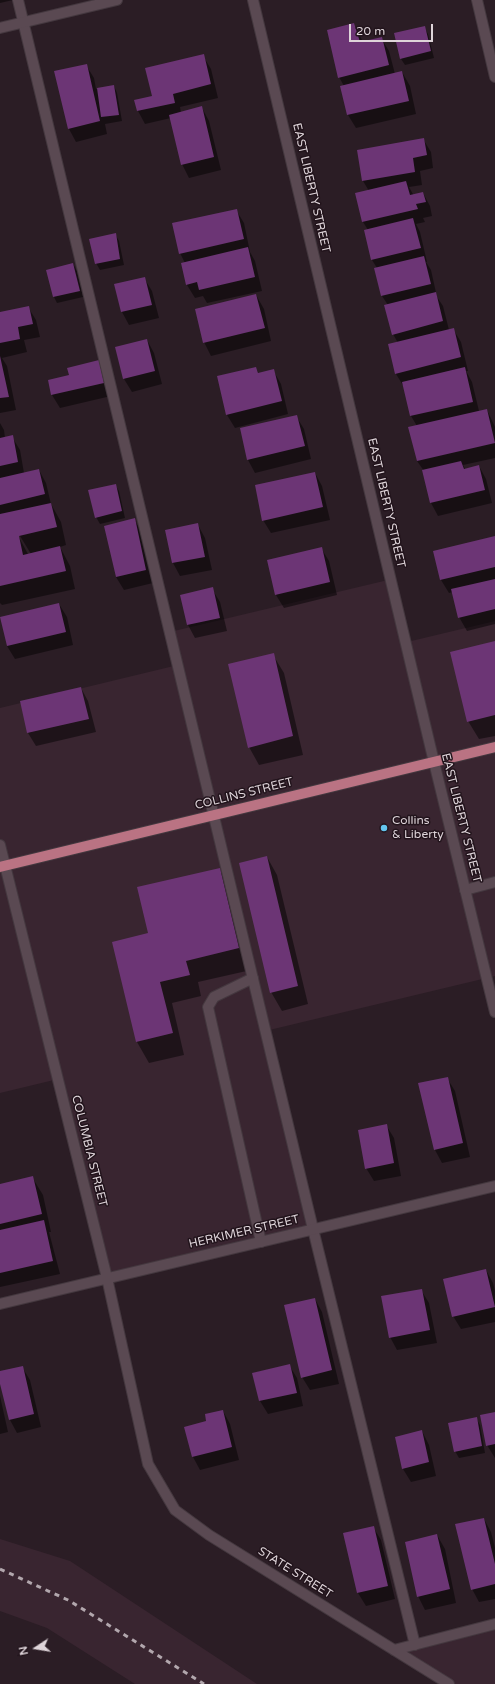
<!DOCTYPE html>
<html>
<head>
<meta charset="utf-8">
<style>
	body { margin:0 }
	#map { position:relative; width:495px; height:1684px; overflow:hidden; background:#2b1d25; font-family:"Varela Round",sans-serif }
	canvas { display:block }
	.north { position:absolute; left:16px; top:1628px; width:40px; height:40px; -webkit-text-stroke:3px #22141c; paint-order:stroke; rotate:258deg; font-size:11px; font-weight:700; line-height:16px; text-align:center; color:#ded4d9 }
	.north::after { content:''; display:block; margin:auto; width:14px; height:18px; background:#ded4d9; clip-path:polygon(50% 0,100% 100%,50% 72%,0 100%) }
	.scale { position:absolute; left:349px; top:24px; width:84px; height:18px; box-sizing:border-box; border:2px solid #ded4d9; border-top:0; padding-left:5px; font-size:12px; line-height:14px; white-space:nowrap; color:#ded4d9; -webkit-text-stroke:3px #22141c; paint-order:stroke }
</style>
</head>
<body>
<div id="map">
<canvas width="495" height="1684"></canvas>
<div class="north">N</div>
<div class="scale">20 m</div>
</div>
<script>
const context = document.querySelector('canvas').getContext('2d');
context.lineJoin = 'round';
function fillPath(path, color) {
  context.fillStyle = color;
  context.fill(path, 'evenodd');
}
function strokePath(path, color, width, dash) {
  context.strokeStyle = color;
  context.lineWidth = width;
  context.lineCap = dash ? 'butt' : 'round';
  context.setLineDash(dash || []);
  context.stroke(path);
}
function write(font, color, halo, rows, align = 'center') {
  context.font = font + ' "Varela Round",sans-serif';
  context.lineWidth = 3;
  context.setLineDash([]);
  context.textBaseline = 'middle';
  context.strokeStyle = halo;
  context.fillStyle = color;
  for (const [text, x, y, turn = 0] of rows) {
    context.save();
    context.translate(x, y);
    context.rotate((+turn || 0) * Math.PI / 180);
    context.textAlign = isNaN(turn) ? turn : align;
    if (halo) context.strokeText(text, 0, 0);
    context.fillText(text, 0, 0);
    context.restore();
  }
}
fillPath(new Path2D(`
	M388,580L403,643L495,621V976L261,1032L315,1229L108,1280L54,1080L0,1093V708L182,664L174,631Z
	M0,1539L70,1561L257,1684H135L47,1628L0,1611Z
	M495,1628V1684H454L402,1652Z`), '#392530');
fillPath(new Path2D(`
	M0,0H13L0,3Z
	M354,24L363,42L381,38L389,51L395,74L402,72L410,86L416,114L356,128L348,115L341,87L344,86L339,77Z
	M424,27L428,34L434,58L405,65L401,59Z
	M203,56L211,69L218,98L180,107L181,113L202,108L209,121L221,170L189,178L182,164L171,118L145,124L138,111L135,101L153,97Z
	M86,65L94,78L96,89L114,86L117,93L122,121L105,124L107,134L76,142L69,129Z
	M423,139L431,152L433,168L420,171L422,185L409,187L414,196L423,193L430,206L432,216L423,218L425,222L416,224L420,232L427,262H426L431,270L437,297L443,306L449,330L453,329L461,342L468,371H466L472,382L479,411L487,410L495,427V458L463,465L465,469L479,466L486,479L492,503L438,516L431,503L424,471L417,461V426L411,416L404,387L396,374L398,343L393,334L388,305L382,296L375,269L377,268L372,260L365,231L368,230L363,222L357,194L369,191L363,181L358,151Z
	M236,210L244,223L250,252L255,261L262,291L207,303L203,296L195,298L187,285L185,263L180,253Z
	M115,234L119,241L124,265L100,270L96,263Z
	M73,264L77,271L83,297L57,303L54,297Z
	M144,278L152,291L159,318L129,325L122,312Z
	M256,295L264,309L271,341L211,356L204,342Z
	M28,307L36,320L40,337L24,340L27,352L2,358L7,366L16,410L0,413V313Z
	M147,340L154,353L162,384L132,392L124,379Z
	M98,361L106,374L111,396L60,408L52,395L70,375Z
	M256,368L259,374L273,370L281,384L288,414L235,428L227,415Z
	M296,416L304,429L311,459L255,473L248,460Z
	M0,423L4,430L5,438L12,437L20,450L24,473L39,470L46,483L51,504L61,522L66,545L60,547L70,566L75,589L2,605L0,603ZM17,531L31,554H28L16,532Z
	M315,473L322,486L330,520L271,533L263,520Z
	M115,485L119,491L125,518L100,524L96,517Z
	M134,519L142,533L153,583L124,590L116,577Z
	M198,525L205,538L212,570L180,576L173,563Z
	M495,537V624L467,631L459,617L453,592L449,593L441,580L435,552Z
	M321,548L329,561L337,595L284,608L276,595Z
	M212,589L220,602L227,631L195,638L188,625L181,596Z
	M59,604L67,617L73,645L15,659L7,646Z
	M495,642V736L479,739L468,721Z
	M273,655L284,673L303,755L259,765L249,747Z
	M81,688L88,701L96,732L36,746L28,733Z
	M267,857L277,875L308,1004L282,1011L271,992Z
	M219,869L232,890L251,970L198,982L201,996L172,1003L184,1055L149,1063L137,1042L149,934Z
	M447,1078L455,1091L470,1157L442,1163L435,1150L420,1084Z
	M386,1125L394,1138L401,1176L374,1181L366,1168Z
	M32,1177L43,1195L51,1232H49L60,1274L0,1287V1185Z
	M486,1270L493,1283L495,1291V1322L461,1329L453,1316Z
	M421,1290L429,1303L437,1343L397,1350L390,1337Z
	M315,1299L322,1312L339,1384L310,1390L302,1377Z
	M289,1365L297,1378L303,1406L268,1414L260,1401L253,1373Z
	M22,1367L30,1380L41,1427L17,1433L10,1420L0,1380V1372Z
	M0,1396L8,1432L0,1434Z
	M223,1411L230,1424L239,1460L200,1470L193,1457L207,1422Z
	M495,1413V1458L487,1445Z
	M476,1418L480,1425L485,1453L459,1458L455,1451Z
	M422,1431L429,1445L436,1476L411,1482L403,1469Z
	M484,1519L491,1532L495,1548V1599L479,1602L472,1589Z
	M373,1527L381,1540L395,1599L366,1606L358,1593L344,1534Z
	M437,1535L445,1549L456,1603L425,1610L418,1596Z`), '#0007');
fillPath(new Path2D(`
	M354,23L360,42L382,37L389,65L338,78L327,30Z
	M425,26L431,51L400,59L394,33Z
	M204,54L211,84L173,94L175,103L137,111L134,100L152,96L145,68Z
	M87,64L100,121L68,129L54,71Z
	M402,71L409,101L347,115L340,86Z
	M114,85L119,115L101,117L97,88Z
	M202,106L214,157L181,165L169,115Z
	M424,138L427,155L413,158L415,172L362,181L357,150Z
	M406,181L410,195L423,192L426,202L416,204L418,209L362,222L355,193Z
	M237,209L244,239L179,254L172,223Z
	M413,218L421,248L371,260L364,230Z
	M116,233L120,259L95,264L89,239Z
	M248,247L255,277L199,290L197,282L186,285L181,263Z
	M424,256L431,284L381,296L374,268Z
	M73,263L80,291L53,297L46,270Z
	M145,277L152,305L121,312L114,284Z
	M436,292L443,321L392,335L384,305Z
	M256,294L265,328L203,343L195,309Z
	M29,306L33,324L18,327L20,339L0,343V312Z
	M454,328L461,357L395,374L388,344Z
	M147,339L155,371L123,379L115,347Z
	M0,356L9,397L0,398Z
	M99,360L104,383L51,395L48,380L69,375L67,368Z
	M256,367L258,373L274,369L282,401L226,415L217,376Z
	M465,367L473,402L410,416L402,382Z
	M487,409L495,443L417,461L408,427Z
	M297,415L305,446L247,460L240,428Z
	M13,435L18,462L0,466V438Z
	M461,461L464,469L479,465L485,490L430,503L422,470Z
	M39,469L45,494L0,505V478Z
	M315,472L323,507L262,521L255,485Z
	M116,484L122,511L95,518L88,490Z
	M51,503L57,527L19,536L23,555L60,546L66,571L0,586V514Z
	M135,518L146,570L116,577L104,526Z
	M198,523L205,557L172,563L165,530Z
	M495,536V567L440,580L433,551Z
	M322,547L330,582L275,595L267,560Z
	M495,579V609L458,618L451,589Z
	M213,587L220,618L187,625L180,595Z
	M59,603L66,632L7,646L0,617Z
	M495,641V715L467,722L450,652Z
	M274,653L293,736L248,748L228,664Z
	M81,687L89,719L27,733L20,701Z
	M267,856L298,986L270,993L239,863Z
	M220,868L239,948L186,961L190,975L160,982L173,1033L136,1042L112,942L148,933L137,887Z
	M448,1077L463,1143L434,1150L418,1083Z
	M387,1124L394,1163L365,1169L358,1130Z
	M33,1176L42,1214L0,1224V1184Z
	M44,1220L53,1261L0,1273V1230Z
	M486,1269L495,1307L452,1317L443,1279Z
	M422,1289L430,1330L389,1338L381,1296Z
	M315,1298L332,1370L301,1378L284,1305Z
	M290,1364L297,1393L259,1401L252,1373Z
	M23,1366L34,1414L9,1420L0,1384V1371Z
	M223,1410L232,1447L192,1457L184,1427L206,1421L205,1414Z
	M495,1412V1444L486,1446L480,1415Z
	M477,1417L482,1446L454,1452L448,1423Z
	M422,1430L429,1462L402,1469L395,1437Z
	M484,1518L495,1564V1584L471,1590L455,1524Z
	M374,1526L388,1586L357,1593L343,1533Z
	M437,1534L450,1589L417,1597L405,1542Z`), '#6c3575');
const service = new Path2D(`
	M18,0L313,1229L415,1645
	M477,0L495,77
	M465,890L495,882
	M253,978L214,997L208,1007L261,1242`);
const minor = new Path2D(`
	M253,0L434,762L495,1012
	M0,28L117,0
	M0,845L107,1278L148,1464L175,1510L209,1535L449,1684
	M0,1304L495,1186
	M394,1650L495,1624`);
const primary = new Path2D(`
	M0,867L495,747`);
strokePath(service, '#44383f', 12);
strokePath(minor, '#44383f', 12);
strokePath(primary, '#44383f', 12);
strokePath(service, '#5a4952', 10);
strokePath(minor, '#5a4952', 10);
strokePath(primary, '#ba7383', 10);
strokePath(new Path2D(`
	M0,1569L68,1600L204,1684`), '#b2a7ad', 3, [5, 5]);
for (const [x, y, r, color] of [
	[384,828,4,"#64c5ee"]
]) {
  const dot = new Path2D();
  dot.arc(x, y, r, 0, 2 * Math.PI);
  context.fillStyle = color;
  context.fill(dot);
  strokePath(dot, '#22141c', 1.5);
}
write('12px', '#ded4d9', '#22141c', [
	["EAST LIBERTY STREET",311,188,77],
	["EAST LIBERTY STREET",386,503,77],
	["COLLINS STREET",244,794,-14],
	["EAST LIBERTY STREET",461,818,76],
	["COLUMBIA STREET",89,1151,76],
	["HERKIMER STREET",244,1232,-13],
	["STATE STREET",295,1573,32]
]);
write('12px', '#ded4d9', '#22141c', [
	["Collins",392,821],
	["& Liberty",392,835]
], 'left');
</script>
</body>
</html>
